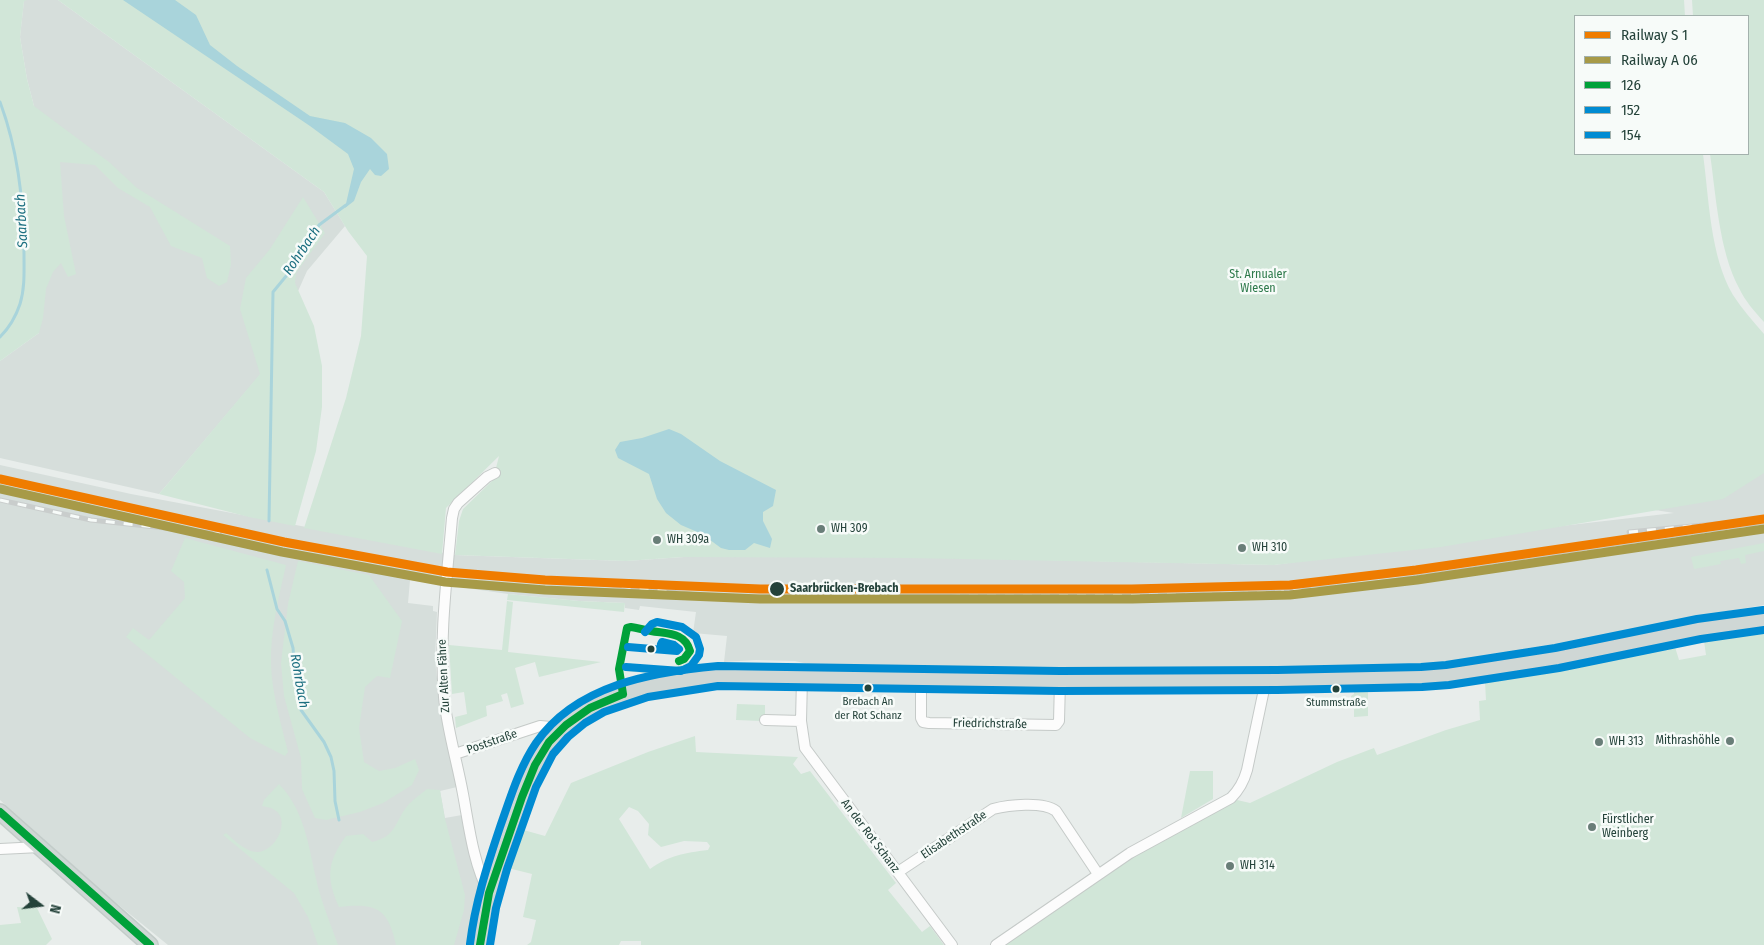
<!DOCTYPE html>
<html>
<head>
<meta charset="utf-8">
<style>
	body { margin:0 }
	#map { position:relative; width:1764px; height:945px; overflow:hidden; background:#e8edeb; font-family:"Fira Sans Condensed",sans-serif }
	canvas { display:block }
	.legend { position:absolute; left:1574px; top:15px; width:175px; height:140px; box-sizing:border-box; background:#f7fbf9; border:1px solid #a3b1ad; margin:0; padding:6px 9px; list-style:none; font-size:15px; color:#24423a }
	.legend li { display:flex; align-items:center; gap:10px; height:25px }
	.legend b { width:25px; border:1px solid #a3b1ad }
	.north { position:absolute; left:15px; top:880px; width:50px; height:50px; -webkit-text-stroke:4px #f7fbf9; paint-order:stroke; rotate:105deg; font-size:14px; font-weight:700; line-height:20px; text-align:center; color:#24423a }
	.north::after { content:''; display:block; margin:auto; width:18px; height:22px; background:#24423a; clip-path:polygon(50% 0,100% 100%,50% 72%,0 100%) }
</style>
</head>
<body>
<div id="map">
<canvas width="1764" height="945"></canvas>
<ul class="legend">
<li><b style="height:6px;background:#ef7c00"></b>Railway S 1</li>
<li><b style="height:6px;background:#a79a48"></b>Railway A 06</li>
<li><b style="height:6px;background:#00a13a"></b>126</li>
<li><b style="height:6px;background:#008bd2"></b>152</li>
<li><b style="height:6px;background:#008bd2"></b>154</li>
</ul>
<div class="north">N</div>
</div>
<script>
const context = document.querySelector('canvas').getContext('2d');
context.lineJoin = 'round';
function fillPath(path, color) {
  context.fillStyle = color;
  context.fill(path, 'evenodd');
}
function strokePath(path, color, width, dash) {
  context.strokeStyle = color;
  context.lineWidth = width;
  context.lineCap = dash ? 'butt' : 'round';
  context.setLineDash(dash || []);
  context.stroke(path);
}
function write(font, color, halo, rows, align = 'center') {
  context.font = font + ' "Fira Sans Condensed",sans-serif';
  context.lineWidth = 5;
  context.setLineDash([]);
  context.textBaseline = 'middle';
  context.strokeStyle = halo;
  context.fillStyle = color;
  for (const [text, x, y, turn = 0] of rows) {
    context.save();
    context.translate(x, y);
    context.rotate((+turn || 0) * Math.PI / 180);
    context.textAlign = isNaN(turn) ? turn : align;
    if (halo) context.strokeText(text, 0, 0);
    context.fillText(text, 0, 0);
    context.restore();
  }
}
fillPath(new Path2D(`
	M24,0H58L324,192L345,226L307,271L261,374L159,494L0,458V361L39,333L34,106L27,79L20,37Z
	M0,465L131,494L455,555L626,561L683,557H907L1274,565L1518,531L1674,513L1655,510L1764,470V605L1710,614L1524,651L1425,664L1369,666L1138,670L817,666L795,661L756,660L724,662L727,636L693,633L696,612L640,606L639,610L625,608V603L579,601L508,594L410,580L408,603L433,606V611L437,612L435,660L441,715L457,787L440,791L445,818L462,815L479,888L468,945H168L105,894L0,800Z`), '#d6dedb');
fillPath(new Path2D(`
	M0,0H27L24,1L20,37L27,79L34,106L109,162L137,188L230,246L231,264L227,282L219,286L207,278L202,258L171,246L150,207L118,188L95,165L60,162L64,216L76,274L68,277L61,263L53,272L46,289L43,318L39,333L0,361Z
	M58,0H1684L1685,16H1575V154H1703C1709,198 1710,256 1733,295C1742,309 1753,321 1764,334V473L1723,499L1441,547L1274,565L907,558L683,557L626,561L455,555L459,521L463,509L493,480L499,456L446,508L442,554L304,528L346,398L361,336L367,256L348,231L324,192Z
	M1692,0H1764V322C1755,312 1745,301 1739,288C1719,251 1716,195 1710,154H1748V16H1693Z
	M303,197L325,233L296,273L295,283L314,326L322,366V407L316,451L295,526L249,517L159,494L260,374L240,309L246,278L270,249Z
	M185,538L286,565C279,597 270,631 271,665C272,694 281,723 288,752L285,756L250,738L126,637L133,628L149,640L185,598L184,582L171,571Z
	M1764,543V551L1745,555L1746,563L1741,564L1739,558L1720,561L1721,564L1694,569L1691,557Z
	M298,561L369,575L402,621L390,678L377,676L365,687L359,728L364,762L379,771L395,768L415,759L419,770L412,785L383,803L360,812L326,820L315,818L302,789L301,758L284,696L281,663L288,604Z
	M508,594L579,601L625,603L624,612L507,600Z
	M507,601L513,602L508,652L601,662L539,677L535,662L515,668L524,704L511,708L507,693L501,695L503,701L486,706L487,716L456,728L455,717L467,714L464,692L452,694L449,645L502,650Z
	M1764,632V945H1005L1101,877L1133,857L1237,800L1250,803L1337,762L1374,748L1377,755L1446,730L1480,720L1479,701L1486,700L1485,682L1584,666L1675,647L1679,660L1706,655L1704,641Z
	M696,657L698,658L701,666L645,673L625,671L626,665L631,663L636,667L665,668L683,665Z
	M1368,688V716L1354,717V709L1351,707V696L1354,694V689Z
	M737,704L765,705V719L761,721L736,720Z
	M695,736L696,752L798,757L793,764L801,774L810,771L896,883L888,890L922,932L930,926L944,945H641V941H621L619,945H527L531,942L536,920L523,917L532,874L508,868L497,909L495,905L505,867L515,838H517L520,829L545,836L571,783L648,752ZM629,807L638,811L649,824L648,835L661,847L684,841L707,842L710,846L708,850C684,853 670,855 650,869L619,819Z
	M1190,771H1213V799L1181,818Z
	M279,784C308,814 309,855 320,894C325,911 332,928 338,945H318L308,917L294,893L223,835L226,833C233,839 242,848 251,851C273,859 294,819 273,809C270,807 265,807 262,806L264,800Z
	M427,789L440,790L445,819L465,895L464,910L454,945H396C388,907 375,903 339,907C326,878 327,862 346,836L363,834L372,842C398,836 394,821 409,804C414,799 421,794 427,789Z
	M17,907L37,908L52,939L46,945H0V925L21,923Z`), '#d1e6d8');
fillPath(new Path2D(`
	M123,0H175L196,15L210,45L237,66L310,116L345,123L371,138L387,154L389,169L381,176L375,175L370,169L361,182L354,201L345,208L354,169L348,154L310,126Z
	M669,429L681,434L720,461L776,490L773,506L763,512V521L772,539L770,548L754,543L745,550H729L721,548L702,534L681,525L666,513L657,499L649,474L618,458L615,450L620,442L642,438Z`), '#a9d4db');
strokePath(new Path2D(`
	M0,102C18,150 24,204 24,254C24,271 25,288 20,304C16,316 9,328 0,337
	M269,521L273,292L301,258L319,225L346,205
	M267,570L277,609L285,621L293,648L296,686L301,710L324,742L331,757L334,771L335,801L339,820`), '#a9d4db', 3);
const minor = new Path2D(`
	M802,678L801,721L805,748L952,945
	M921,679V718L923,722L929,723L1056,725L1059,721L1060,681
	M765,720L801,721
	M455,754L540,726L551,727L558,731
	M0,849L40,847
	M898,872L993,809C1008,805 1043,801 1056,811L1098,874
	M489,893C473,863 469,826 463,794C457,761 447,729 444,697C439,636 447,578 452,518L454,509L458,503L487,477L495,473
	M996,945L1130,853L1231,798C1239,790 1244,781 1247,770L1266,680`);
const primary = new Path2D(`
	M0,812L150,945
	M480,945C482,928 484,910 489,893C495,868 505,845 513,821C522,796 530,770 545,748C583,693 656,682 718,676L1060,681L1277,680L1421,677L1447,675L1557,658L1699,629L1764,620`);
strokePath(minor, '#c5cac8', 12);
strokePath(primary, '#c3ccc9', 18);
strokePath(minor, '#fcfcfc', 10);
strokePath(primary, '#cfd7d5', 15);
const rail = new Path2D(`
	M0,500L91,520L220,534
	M1629,532L1746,521
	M586,582L722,598
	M717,597L1104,596L1232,594L1281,592L1371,584L1764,526`);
strokePath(rail, '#c9cdcc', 5);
strokePath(rail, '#f7fbf9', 3, [9]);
strokePath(new Path2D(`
	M623,694L619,669L627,628L631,627C638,628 644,630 651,631C667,634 685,632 690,651L684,659L679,661
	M0,812L150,945
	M480,945L489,893L522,797L535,765L549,742L566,725L590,708L623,694`), '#00a13a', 8);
strokePath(new Path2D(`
	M626,667L681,671L691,666L699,655L700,649L696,637L682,627L657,622L652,624L645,632
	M490,945L496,908L507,869L536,787L553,754L568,737L585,723L604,712L648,697L718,686L1060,691L1277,690L1422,687L1449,685L1559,668L1701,639L1764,630`), '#008bd2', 8);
strokePath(new Path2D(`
	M628,647L677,651L679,649L674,645L662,642L661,644
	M470,944C475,903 487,866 500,827C510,799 519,768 536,743C576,685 652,672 718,666L1060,671L1277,670L1421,667L1446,665L1555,648L1697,619L1763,610`), '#008bd2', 8);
strokePath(new Path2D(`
	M0,479L284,542L447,572L545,580L760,589H1132L1290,585L1416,570L1764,519`), '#ef7c00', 9);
strokePath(new Path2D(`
	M0,489L282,552L445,582L545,590L760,599H1132L1290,595L1417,580L1764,529`), '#a79a48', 9);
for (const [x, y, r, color] of [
	[821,529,5,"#697e78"],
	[657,540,5,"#697e78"],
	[1242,548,5,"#697e78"],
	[777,589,8,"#24423a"],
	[651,649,4.5,"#24423a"],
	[868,688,4.5,"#24423a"],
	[1336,689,4.5,"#24423a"],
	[1730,741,5,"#697e78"],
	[1599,742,5,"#697e78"],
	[1592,827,5,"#697e78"],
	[1230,866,5,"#697e78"]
]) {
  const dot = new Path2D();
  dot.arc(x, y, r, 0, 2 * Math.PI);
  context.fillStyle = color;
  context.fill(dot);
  strokePath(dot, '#f7fbf9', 2);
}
write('11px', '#24423a', '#f7fbf9', [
	["Brebach An",868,702],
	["der Rot Schanz",868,716],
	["Stummstraße",1336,703]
]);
write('12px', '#2d7a4b', '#f7fbf9', [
	["St. Arnualer",1258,275],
	["Wiesen",1258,289]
]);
write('12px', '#24423a', '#f7fbf9', [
	["WH 309",831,529],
	["WH 309a",667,540],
	["WH 310",1252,548],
	["Mithrashöhle",1720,741,"right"],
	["WH 313",1609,742],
	["Fürstlicher",1602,820],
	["Weinberg",1602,834],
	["WH 314",1240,866]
], 'left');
write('bold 12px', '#24423a', '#f7fbf9', [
	["Saarbrücken-Brebach",790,589]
], 'left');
write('12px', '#24423a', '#f7fbf9', [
	["Zur Alten Fähre",444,676,-93],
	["Friedrichstraße",990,724,1],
	["Poststraße",492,742,-19],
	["Elisabethstraße",954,835,-34],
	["An der Rot Schanz",870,836,53]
]);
write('italic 14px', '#1c6f80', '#f7fbf9', [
	["Saarbach",22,221,-93],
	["Rohrbach",302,251,-56],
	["Rohrbach",299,681,80]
]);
</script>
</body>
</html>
